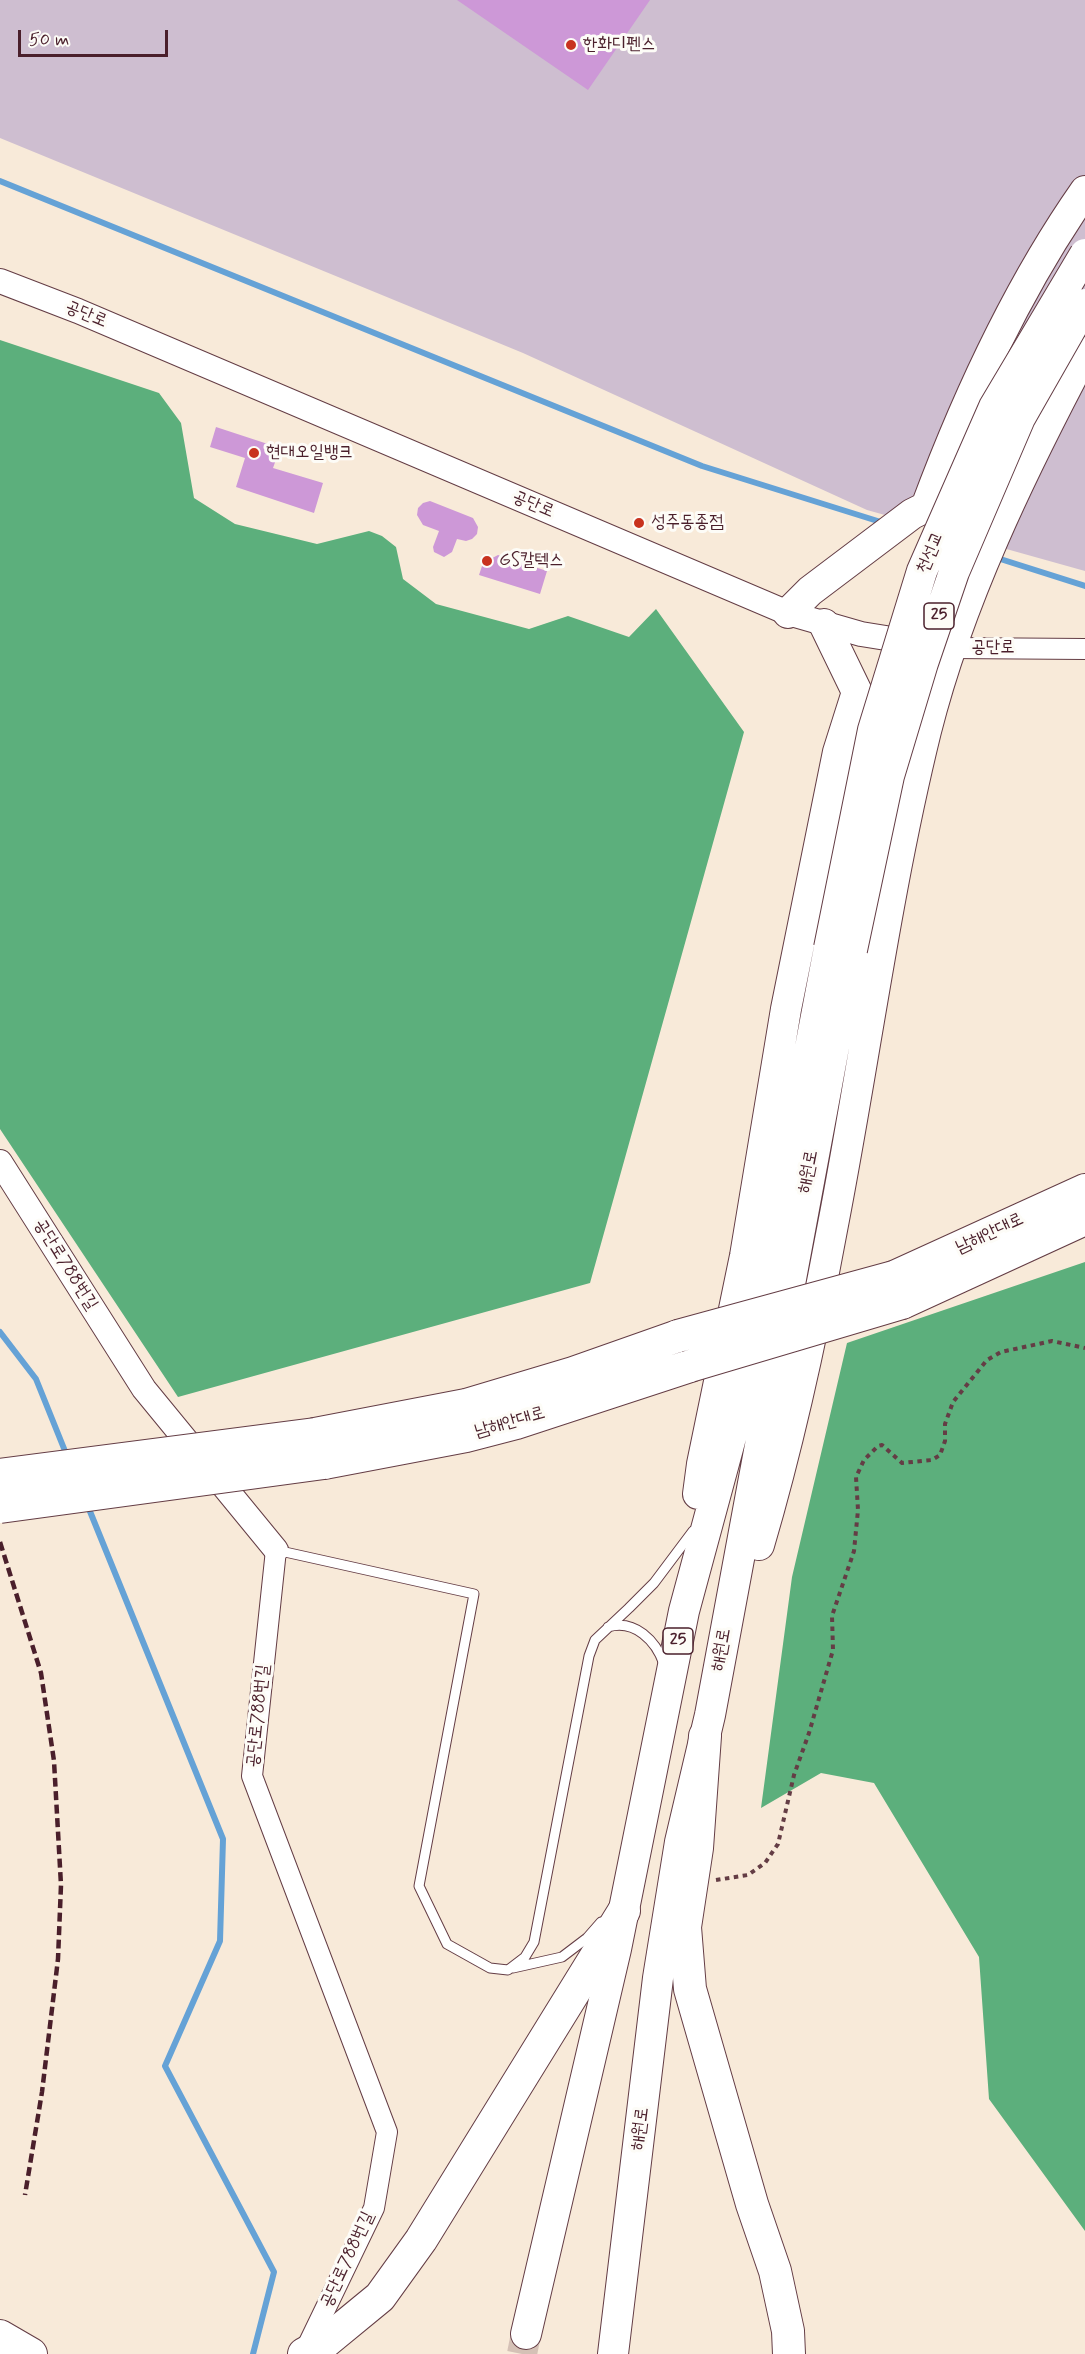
<!DOCTYPE html>
<html>
<head>
<meta charset="utf-8">
<style>
	body { margin:0 }
	#map { position:relative; width:1085px; height:2354px; overflow:hidden; background:#f8ead9; font-family:Mynerve,sans-serif }
	canvas { display:block }
	.scale { position:absolute; left:18px; top:30px; width:150px; height:27px; box-sizing:border-box; border:3px solid #4a1f2b; border-top:0; padding-left:8px; font-size:18px; line-height:21px; white-space:nowrap; color:#4a1f2b; -webkit-text-stroke:4px #fdfcf7; paint-order:stroke }
</style>
</head>
<body>
<div id="map">
<canvas width="1085" height="2354"></canvas>
<div class="scale">50 m</div>
</div>
<script>
const context = document.querySelector('canvas').getContext('2d');
context.lineJoin = 'round';
function fillPath(path, color) {
  context.fillStyle = color;
  context.fill(path, 'evenodd');
}
function strokePath(path, color, width, dash) {
  context.strokeStyle = color;
  context.lineWidth = width;
  context.lineCap = dash ? 'butt' : 'round';
  context.setLineDash(dash || []);
  context.stroke(path);
}
function write(font, color, halo, rows, align = 'center') {
  context.font = font + ' Mynerve,"Poor Story",sans-serif';
  context.lineWidth = 6;
  context.setLineDash([]);
  context.textBaseline = 'middle';
  context.strokeStyle = halo;
  context.fillStyle = color;
  for (const [text, x, y, turn = 0] of rows) {
    context.save();
    context.translate(x, y);
    context.rotate((+turn || 0) * Math.PI / 180);
    context.textAlign = isNaN(turn) ? turn : align;
    if (halo) context.strokeText(text, 0, 0);
    context.fillText(text, 0, 0);
    context.restore();
  }
}
fillPath(new Path2D(`
	M0,0H1085V571L867,510L523,353L0,138Z`), '#cebed0');
fillPath(new Path2D(`
	M0,340L159,393L181,423L194,498L235,524L317,544L369,531L382,536L396,547L403,579L436,604L529,629L568,616L629,637L656,609L744,732L590,1283L178,1397L0,1129Z
	M1085,1262V2231L989,2099L979,1957L874,1783L821,1773L761,1808L792,1577L847,1343Z`), '#5caf7c');
strokePath(new Path2D(`
	M0,181L702,466L884,523
	M994,557L1085,586
	M0,1332L36,1379L67,1456
	M87,1504L223,1839L220,1941L165,2066L274,2272L253,2354`), '#65a2d6', 6);
fillPath(new Path2D(`
	M457,0H650L588,90Z
	M216,427L280,448L273,468L323,483L314,513L236,487L245,458L210,447Z
	M430,501L473,518L478,527L477,534L472,539L466,541L457,539L452,552L444,557L434,552L433,547L439,531L423,525L417,515L418,508L423,503Z
	M498,555L547,571L540,594L479,575L483,563Z`), '#cd98d7');
strokePath(new Path2D(`
	M522,2354L526,2334`), '#d5c1b6', 30, [30, 15]);
const service = new Path2D(`
	M276,1550L474,1594L419,1886L447,1944L490,1968L508,1970L525,1957L534,1942L589,1656L595,1640L629,1608L654,1583L693,1531
	M608,1627C635,1619 656,1641 664,1664
	M513,1968L562,1957L587,1938L601,1922`);
const minor = new Path2D(`
	M952,648L1085,649
	M276,1550L252,1776L387,2132L374,2208L304,2353`);
const tertiary = new Path2D(`
	M0,281L78,311L788,613L861,634L917,643
	M0,1162L144,1389L276,1550`);
const primary = new Path2D(`
	M788,613L810,591L912,514L926,507C967,397 1017,288 1085,191
	M698,1494L702,1464L745,1256L786,1009L838,752L857,692L824,624
	M759,1545C789,1443 812,1338 831,1235C864,1067 885,897 926,731C959,600 1022,471 1085,352
	M526,2334L616,1949L684,1611L747,1378L829,948
	M613,2354L658,1978L680,1842L710,1715L852,950`);
const trunk = new Path2D(`
	M894,1277L1085,1190
	M902,1303L1085,1219
	M315,1434L466,1405L573,1373L678,1336
	M324,1463L466,1436L516,1423L690,1366
	M705,1736L697,1848L685,1927L690,1989L752,2204L775,2271L788,2331L789,2354
	M0,2336L31,2354
	M304,2354L324,2343L380,2297L421,2240L624,1911`);
strokePath(service, '#643d45', 11);
strokePath(minor, '#643d45', 22);
strokePath(tertiary, '#643d45', 26);
strokePath(primary, '#643d45', 32);
strokePath(trunk, '#643d45', 34);
strokePath(new Path2D(`
	M716,1880L748,1875L765,1863L778,1844L794,1775L809,1733L833,1650L832,1616L854,1551L858,1510L856,1477L864,1460L878,1446L882,1445L902,1463L932,1460L940,1455L945,1441V1424L953,1402L987,1360L1001,1352L1052,1341L1085,1348`), '#643d45', 4, [4.5, 4.5]);
strokePath(service, '#fff', 9);
strokePath(minor, '#fff', 20);
strokePath(tertiary, '#fff', 24);
strokePath(primary, '#fff', 30);
strokePath(trunk, '#fff', 32);
strokePath(new Path2D(`
	M0,1542L41,1673L54,1761L61,1885L58,1959L42,2092L25,2195`), '#4a1f2b', 4.5, [9, 4.5]);
const primaryBridge = new Path2D(`
	M829,948L873,730L922,571L994,407L1085,254
	M852,950L889,776L923,663L954,572L1020,418L1085,304`);
const trunkBridge = new Path2D(`
	M678,1336L894,1277
	M690,1366L902,1303
	M0,1475L315,1434
	M0,1507L324,1463`);
strokePath(primaryBridge, '#643d45', 32, []);
strokePath(trunkBridge, '#643d45', 34, []);
strokePath(primaryBridge, '#fff', 30);
strokePath(trunkBridge, '#fff', 32);
for (const [x, y, r, color] of [
	[571,45,6,"#c8321e"],
	[254,453,6,"#c8321e"],
	[639,523,6,"#c8321e"],
	[487,561,6,"#c8321e"]
]) {
  const dot = new Path2D();
  dot.arc(x, y, r, 0, 2 * Math.PI);
  context.fillStyle = color;
  context.fill(dot);
  strokePath(dot, '#fdfcf7', 2);
}
for (const [x, y, w] of [
	[939,616,30],
	[678,1641,30]
]) {
  const box = new Path2D();
  box.roundRect(x - w / 2, y - 13, w, 26, 4.5);
  context.fillStyle = '#fdfcf7';
  context.fill(box);
  strokePath(box, '#4a1f2b', 1.5);
}
write('bold 16px', '#4a1f2b', null, [
	["25",939,616],
	["25",678,1641]
]);
write('18px', '#4a1f2b', '#fdfcf7', [
	["한화디펜스",583,45],
	["현대오일뱅크",266,453],
	["성주동종점",651,523],
	["GS칼텍스",499,561]
], 'left');
write('18px', '#4a1f2b', '#fdfcf7', [
	["공단로",86,315,22],
	["공단로",533,505,23],
	["천선교",931,553,-67],
	["공단로",993,648],
	["해원로",809,1172,-79],
	["남해안대로",990,1234,-25],
	["공단로788번길",65,1265,58],
	["남해안대로",510,1423,-16],
	["해원로",722,1650,-80],
	["공단로788번길",259,1716,-84],
	["해원로",641,2129,-83],
	["공단로788번길",348,2260,-65]
]);
</script>
</body>
</html>
